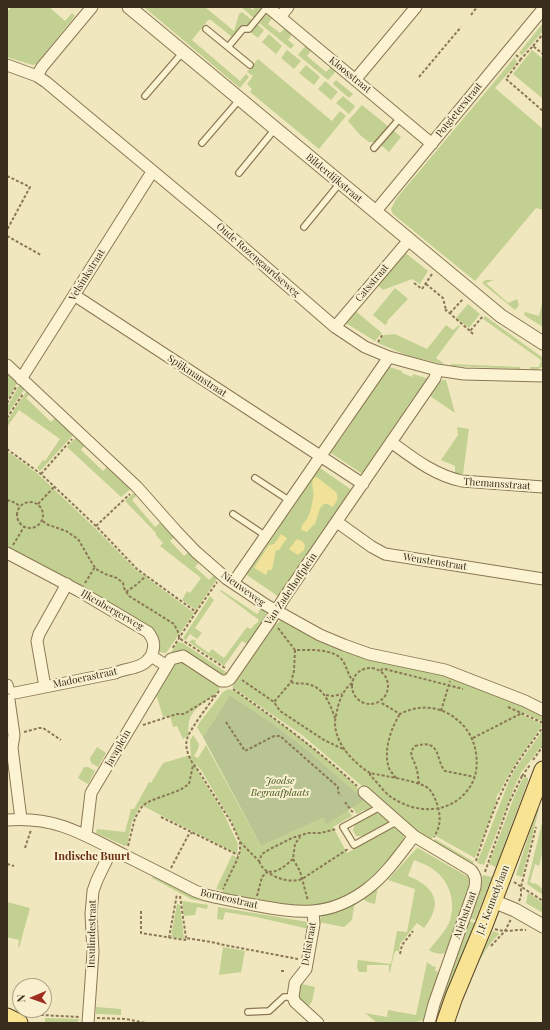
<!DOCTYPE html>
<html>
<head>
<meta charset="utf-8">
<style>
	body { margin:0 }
	#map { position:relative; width:550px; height:1030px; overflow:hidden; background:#f1e7be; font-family:"Playfair Display",serif }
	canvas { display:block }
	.frame { position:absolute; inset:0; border:8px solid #392d1b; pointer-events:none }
	.north { position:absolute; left:12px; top:978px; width:40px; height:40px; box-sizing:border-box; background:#f8f0ce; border:1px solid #aca286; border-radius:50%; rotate:268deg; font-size:11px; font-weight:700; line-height:16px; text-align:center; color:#392d1b }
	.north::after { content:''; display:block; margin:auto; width:14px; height:18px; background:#9f2d20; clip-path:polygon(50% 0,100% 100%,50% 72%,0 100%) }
</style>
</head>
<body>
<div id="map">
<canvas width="550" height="1030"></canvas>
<div class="frame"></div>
<div class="north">N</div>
</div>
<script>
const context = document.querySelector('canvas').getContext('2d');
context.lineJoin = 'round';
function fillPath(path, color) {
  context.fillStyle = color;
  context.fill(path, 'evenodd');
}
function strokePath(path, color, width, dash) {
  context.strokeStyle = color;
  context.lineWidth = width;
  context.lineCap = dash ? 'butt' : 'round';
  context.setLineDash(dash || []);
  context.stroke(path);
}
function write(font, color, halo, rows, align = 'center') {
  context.font = font + ' "Playfair Display",serif';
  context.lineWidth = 4;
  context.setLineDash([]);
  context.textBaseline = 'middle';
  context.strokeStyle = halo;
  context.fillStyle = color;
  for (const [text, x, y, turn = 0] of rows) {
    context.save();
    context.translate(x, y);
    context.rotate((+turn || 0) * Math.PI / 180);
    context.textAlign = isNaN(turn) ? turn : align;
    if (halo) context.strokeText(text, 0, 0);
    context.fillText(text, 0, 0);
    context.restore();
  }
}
fillPath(new Path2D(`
	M11,7H49L65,21L72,13L75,16L36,64L33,65L7,57V12Z
	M144,7H205L234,31L239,14L242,12L253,21L247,27H240L232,37L211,20H208L192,40L240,81L246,74L249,77L240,88Z
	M241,7H249L253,10L255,7H262L263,8L255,19Z
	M268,12L273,17L268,24L280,33L286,27L293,33L288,40L294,45L291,49L259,23Z
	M543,23V31L522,55L519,53Z
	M257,24L264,30L258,38L250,32Z
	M269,34L282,46L276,54L262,42Z
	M307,44L312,49L307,56L326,72L332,66L337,70L328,80L298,55Z
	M287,50L301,61L294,69L281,58Z
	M532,50L543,59V99L513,74Z
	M515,57L517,63L495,88L543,129V210L536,208L475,281L393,214L391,209L396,199Z
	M258,59L332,121L340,111L346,116L319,149L250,92L252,89L247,84L253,76L247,72Z
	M306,65L320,77L314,85L299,73Z
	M336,80L353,94L349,98L333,84Z
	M325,81L338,92L331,100L318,89Z
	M343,96L355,106L349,114L336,103Z
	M362,105L389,127L376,142H369L360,135L348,121Z
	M393,130L401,137L389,152L381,145Z
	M403,251L428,271L420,284L412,279L383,290L375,283Z
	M485,280H494L486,283L508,303L517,299L519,305L515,310L482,283Z
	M395,288L408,299L387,321L388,322L385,325L373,315Z
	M543,300V327L524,315L525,312L539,316Z
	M468,304L480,314L469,328L456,318Z
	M353,309L382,333L375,341L344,322Z
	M485,316L543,358V366L537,370L530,369V367H539L541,360L483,319Z
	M446,325L453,330L459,325L460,326L436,358L443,363L442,364L406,355L378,343L384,335L395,334L427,349Z
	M451,364L520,367V369L451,366Z
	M386,366L402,371V373L412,377L413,374L429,379L420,394H416L406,408V413L403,418L399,419L369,463L370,466L366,472H364L361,473L328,451L332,444H337L353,421L352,416Z
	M7,369L19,380L7,400Z
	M443,380H446L455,413L430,396L441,381Z
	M21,382L26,387L7,415V407Z
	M28,389L32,392L26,398L51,422L57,416L75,433L40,471L37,468L43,460L45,461L60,439L19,410L7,427V421Z
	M457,427L469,429L463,474L455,473V466L441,460L458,435Z
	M78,435L86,444L81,450L103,471L109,465L132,488L121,497L67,447Z
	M7,451L38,474L95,528L135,569L194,613L166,653L158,652C160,643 159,636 153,630L84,588L7,548Z
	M317,466L352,490L279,597L244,573L259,552H263L278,529V525L284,515H288L299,499L298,495Z
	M136,491L138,494L132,500L155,527L162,521L175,536L170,541L184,556L190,551L200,561L195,567L209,580L215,574L219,576L196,610L182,600L187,591L190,593L201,578L160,546L163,543L155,534L156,533L125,501Z
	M221,590L257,614L262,607L266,613L267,618L249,645L242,641L224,666L183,638L210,596L214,600L195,628L202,633L197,639L190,634L186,640L190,642L192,639L196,641L195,643L209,653L212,649L224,658L247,627L251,629L255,624H256L259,620L220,591Z
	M281,620L450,676L543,714V722L524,713L523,715L540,723L542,726C527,748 510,769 499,793H498L496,799L497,800L475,858L434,835L430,842H428L302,735L232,687L274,626Z
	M178,642L183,643L229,674L225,677L190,655L166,660Z
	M179,660L220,682L219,691C209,699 191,709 189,722C188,727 188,731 189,735L183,739L177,726L173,727L170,716L163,717L157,697L151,699L173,662Z
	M229,689C238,691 248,701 257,707C299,736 342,768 375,807L366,811L364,810L357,814L352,807L348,810L352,816L333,827L347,853L391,828H398L404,833V841C394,854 384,869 370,880C322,920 279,904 222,895L223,891L216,889L232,855L239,858L241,845L238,837L232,822L201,770L196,765L198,772L222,810L238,844L237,854L141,805L132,821L127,845L125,846L96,833L97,829L125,832L131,809H134L149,782L151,783L163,763L190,755L191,756L190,740L193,735L199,744L198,749L194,756L198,758L206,745L261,846L323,818L324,820L350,788L305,748L272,723L230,695L203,737L197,727L200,722L223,692Z
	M543,730V744L521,773L514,788L484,865L477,863L509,781L515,769Z
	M97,747L106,753L98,767L91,763L90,758Z
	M84,767H88L95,771L88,784L78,778Z
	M526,777L528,778V781L496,867L489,864L514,797L523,778Z
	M537,809H539L522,877L516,875Z
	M376,813L382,814L389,822L363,836H356L353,830L355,824Z
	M543,819V850L539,866L535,864L530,882L534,884L535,883L543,889V895L527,884Z
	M435,839L474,862L472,867L432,843Z
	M418,848L470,878V884L446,953C442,955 433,953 429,950C435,942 443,934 448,925C457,906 451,882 434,870C428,865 421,863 414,860L408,876C435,887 444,903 424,928L417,923L400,944L399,951H396L394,954L390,972L389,973V965H367V972H359L357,967L358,960L391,964L397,931L407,932L415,889L388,880L416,849Z
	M154,875L195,896L212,902V903L191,899L152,878Z
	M483,875L492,877L475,920L468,917Z
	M378,886L375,904L367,902L362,898Z
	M528,893L543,903V913L526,903Z
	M182,901L208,905L207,909L197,907L195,915L184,916Z
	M7,902L30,908L19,948L18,947L19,940L7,937Z
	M355,902L352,919H353L344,927L318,922L322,916Z
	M177,904L180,905L184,939L171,937Z
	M218,907L308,922L309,929L256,917L225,912L223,920L217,919Z
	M467,921L475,923L437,1023H433Z
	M493,931L498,933L499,934C479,952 462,997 454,1023H452L461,995Z
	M223,947L245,951L241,972L219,975Z
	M427,962L432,966L436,967L435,971L439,972L427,1005L424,1020L411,1023H377L365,1013L387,1017L388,1010L416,1015Z
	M302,984L315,987L312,1002L307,1008L298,1000L300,985Z
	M96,1007L121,1009V1015L96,1014Z
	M45,1018L80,1019L76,1023H45Z`), '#c2d091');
fillPath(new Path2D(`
	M315,477L318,478L336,492C339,497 337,503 332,507L328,504H324L320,508L315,524L312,526L307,532L301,530C301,524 306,522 308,517C311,511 312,504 313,498C315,491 309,482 315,477Z
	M281,534L287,538L279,550H276L272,570H268L266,575L254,568L269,545L274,544Z
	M297,539L302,541L305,545L304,550L298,555L293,552L289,549Z`), '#f0e298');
fillPath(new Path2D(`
	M230,695L272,723L305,748L364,800L327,824L323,818L261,846L203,737Z`), '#b8c491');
const service = new Path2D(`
	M206,29L250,65
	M228,47L243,29H249L267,7
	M145,96L183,52
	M202,143L240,99
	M374,148L401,117
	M239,173L275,129
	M304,227L340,183
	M255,478L290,501
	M233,514L266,536
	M380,807L343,827L354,845L396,822
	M248,1012L269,1011L284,997H293`);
const minor = new Path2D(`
	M268,7L432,144
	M280,17L288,7
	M7,65L37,76L46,82L215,223L335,327L365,347L389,357L437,370L464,374L543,376
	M37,76L42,67L92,7
	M355,80L416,7
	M375,212L543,9
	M74,295L363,484
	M335,327L409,240
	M7,365L137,487L176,531L196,552L227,579L266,605L320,635L344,645L369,654L445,670L525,701L543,710
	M21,379L152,172
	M391,442C413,458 434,475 462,481L543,487
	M337,522L372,547L385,554L543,579
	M7,553L79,591L148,632C155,641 155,647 151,656L167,666L171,659L183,656L221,681H226L230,679L270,621L284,598L435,378L437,370
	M233,583L389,357
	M7,685L8,688
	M45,687L37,641L39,634L67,584
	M15,693L115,673C128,667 142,670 151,656
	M9,700L14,735L12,748L21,819
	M7,820C55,816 83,834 124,855C148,867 172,879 195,891L206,895C222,899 238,902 254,905C298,913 329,918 367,889C386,875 400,854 414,836L364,792
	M86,835L91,793L167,666
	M414,836L471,870C476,876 476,879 475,887L434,1004L429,1023
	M313,912L314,924L306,969L295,983L293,997L295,1002L318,1023
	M88,1023L93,952L91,914L93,891L97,880L112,849`);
const tertiary = new Path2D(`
	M129,7L501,316L543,343
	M493,901L515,910L543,926`);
const primary = new Path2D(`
	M7,1017L19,1023
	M445,1023L454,997L484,925L543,770`);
strokePath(service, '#8b7755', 8);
strokePath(minor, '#8b7755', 13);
strokePath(tertiary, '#8b7755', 15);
strokePath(primary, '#58442a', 19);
strokePath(new Path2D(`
	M471,15L477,7
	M533,46L543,34
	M516,55L521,59L533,46L543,54
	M521,59L506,79L543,111
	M419,77L461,27
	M7,176L30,187L7,230
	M7,236L41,255
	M414,283L422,289L432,274
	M426,284L443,298L446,310
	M445,311L446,310L470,331
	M450,313L463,299
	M473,334L470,331L483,316
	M378,342L383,334
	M7,403L16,387
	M7,418L23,394
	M7,449L41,474L96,526L137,569L196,612L172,649
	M41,474L72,439
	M7,500L16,503L20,507
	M17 515a13 13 0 1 1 26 0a13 13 0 1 1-26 0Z
	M38,504L54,487
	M43,521L46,524L66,531L78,539L92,563L96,569L105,574L117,578L123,583L124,588L129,596L174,624L179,634V638L225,668
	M96,526L130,494
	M13,545L24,527
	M85,583L95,567
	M126,592L136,585L146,576
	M196,612L217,582
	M278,628L295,650C309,650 334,648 343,661C347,668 348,675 353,681
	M295,650L294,671L291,682L274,702L280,711L324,740L345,750
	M352 686a18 18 0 1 1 36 0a18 18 0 1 1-36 0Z
	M381,671L382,669H385L463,689
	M242,680L274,702
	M291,682C296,684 301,683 307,684C324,687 330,704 335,718
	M352,683C344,689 341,697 338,706C337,712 335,718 335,724C336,745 354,763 370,773C383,776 423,781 430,790C434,795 436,801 438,807C441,819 440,827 434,837
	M233,689C276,719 318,750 357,786
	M219,691C211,702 191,727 187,739C184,749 191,763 198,770L231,822L240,842V851L237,860L223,889
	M326,695L333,696L342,694
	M508,707L543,723
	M441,711L450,681
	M226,722L245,751L274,736H280L338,787V792L341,796
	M143,725L177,714H184L215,695
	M24,732L39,728H43L61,740
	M473,738L522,713
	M533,760L543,746
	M370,773V775C377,782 383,791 391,797C414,813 447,815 466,792C476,781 478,767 476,753C473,735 464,723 449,714C433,705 415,706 400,714L380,702
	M522,776L530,765
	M396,778C393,774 389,770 388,765C384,749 391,728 400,714
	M419,784C418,778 418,772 416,767C414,759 407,754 415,746C442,738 435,760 445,771L475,777
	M345,802L354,814
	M161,817L238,855
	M240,842L259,861L262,854L270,849L292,838L308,833H321L336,829
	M128,846L135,818L143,805L150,801L180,790L189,784L193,765
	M25,848L31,830
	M293,859L300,871L308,901
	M259,861C267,881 282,869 293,859L295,844L300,837
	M476,861C486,830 497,798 513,770C522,755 533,741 543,727
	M7,864L14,866
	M171,868L189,834L192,833
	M485,872L509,803L522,776H526
	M514,882L543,901
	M180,896L186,938
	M257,896L262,877L267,872C278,879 290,883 302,879L348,849
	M519,901L521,897V887L536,827
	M141,911V933L185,940L186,938L217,943L219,944L298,959
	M495,929C505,933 516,929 526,930
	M169,938L177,894
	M491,946L505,931L511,919
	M400,954L402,945L413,931
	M281,971H284
	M26,1012L42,1015L79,1017
	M97,1018L126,1019L146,1023`), '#8b7755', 2, [3, 2]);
strokePath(service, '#fbf3d1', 5.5);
strokePath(minor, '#fbf3d1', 11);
strokePath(tertiary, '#fbf3d1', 13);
strokePath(primary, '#f8e392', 17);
write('10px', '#392d1b', '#f8f0ce', [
	["Kloosstraat",350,75,39],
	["Potgieterstraat",459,110,-51],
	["Bilderdijkstraat",334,178,40],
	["Oude Rozengaardseweg",258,260,41],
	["Velsinkstraat",87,275,-58],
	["Catsstraat",372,283,-50],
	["Spijkmanstraat",197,376,33],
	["Themansstraat",497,484,4],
	["Weustenstraat",435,562,9],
	["Nieuweweg",243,589,36],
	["Van Zadelhoffplein",291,589,-56],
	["IJkenbergerweg",112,610,30],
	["Madoerastraat",85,678,-12],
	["Javaplein",118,748,-60],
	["Borneostraat",229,899,13],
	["J.F. Kennedylaan",493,900,-69],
	["Atjehstraat",465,915,-70],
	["Insulindestraat",92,934,-89],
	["Delistraat",309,944,-80]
]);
write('italic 10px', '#435720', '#f8f0ce', [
	["Joodse",280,781],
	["Begraafplaats",280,793]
]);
write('bold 11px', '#693117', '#f8f0ce', [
	["Indische Buurt",92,857]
]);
</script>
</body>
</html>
